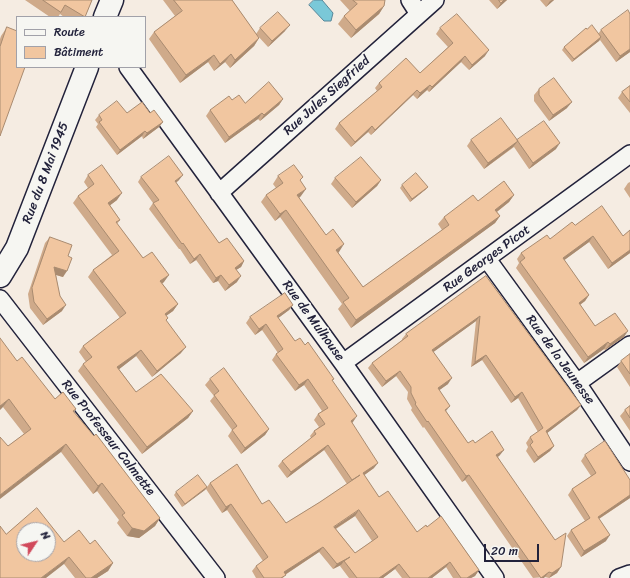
<!DOCTYPE html>
<html>
<head>
<meta charset="utf-8">
<style>
	body { margin:0 }
	#map { position:relative; width:630px; height:578px; overflow:hidden; background:#f5ece2; font-family:Sriracha,sans-serif }
	canvas { display:block }
	.legend { position:absolute; left:16px; top:16px; width:130px; height:52px; box-sizing:border-box; background:#f6f6f2; border:1px solid #a1a1a9; margin:0; padding:5px 7px; list-style:none; font-size:12px; color:#22223b }
	.legend li { display:flex; align-items:center; gap:8px; height:20px }
	.legend b { width:20px; border:1px solid #a1a1a9 }
	.north { position:absolute; left:16px; top:522px; width:40px; height:40px; box-sizing:border-box; background:#f6f6f2; border:1px solid #a1a1a9; border-radius:50%; rotate:55deg; font-size:11px; font-weight:700; line-height:16px; text-align:center; color:#22223b }
	.north::after { content:''; display:block; margin:auto; width:14px; height:18px; background:#d1495b; clip-path:polygon(50% 0,100% 100%,50% 72%,0 100%) }
	.scale { position:absolute; left:484px; top:544px; width:55px; height:18px; box-sizing:border-box; border:2px solid #22223b; border-top:0; padding-left:5px; font-size:12px; line-height:14px; white-space:nowrap; color:#22223b; -webkit-text-stroke:3px #f6f6f2; paint-order:stroke }
</style>
</head>
<body>
<div id="map">
<canvas width="630" height="578"></canvas>
<ul class="legend">
<li><b style="height:5px;background:#f6f6f2"></b>Route</li>
<li><b style="height:11px;background:#f1c6a0"></b>Bâtiment</li>
</ul>
<div class="north">N</div>
<div class="scale">20 m</div>
</div>
<script>
const context = document.querySelector('canvas').getContext('2d');
context.lineJoin = 'round';
function fillPath(path, color) {
  context.fillStyle = color;
  context.fill(path, 'evenodd');
}
function strokePath(path, color, width, dash) {
  context.strokeStyle = color;
  context.lineWidth = width;
  context.lineCap = dash ? 'butt' : 'round';
  context.setLineDash(dash || []);
  context.stroke(path);
}
function write(font, color, halo, rows, align = 'center') {
  context.font = font + ' Sriracha,sans-serif';
  context.lineWidth = 3.5;
  context.setLineDash([]);
  context.textBaseline = 'middle';
  context.strokeStyle = halo;
  context.fillStyle = color;
  for (const [text, x, y, turn = 0] of rows) {
    context.save();
    context.translate(x, y);
    context.rotate((+turn || 0) * Math.PI / 180);
    context.textAlign = isNaN(turn) ? turn : align;
    if (halo) context.strokeText(text, 0, 0);
    context.fillText(text, 0, 0);
    context.restore();
  }
}
const water = new Path2D(`
	M314,0H322L333,13L331,21H324L309,5Z`);
fillPath(water, '#7ac8d8');
strokePath(water, '#578699', 1);
const street = new Path2D(`
	M410,0L419,14
	M128,67L343,363L495,578
	M219,193L435,0
	M487,259L577,383L630,462
	M0,299L216,578
	M343,363L630,154
	M577,383L630,345
	M619,578L630,574`);
const secondary = new Path2D(`
	M105,17L112,0
	M0,276L17,248L87,67`);
strokePath(street, '#22223b', 20);
strokePath(secondary, '#22223b', 25);
strokePath(street, '#f6f6f2', 17);
strokePath(secondary, '#f6f6f2', 22);
fillPath(new Path2D(`
	M25,0H92L85,17H64L60,14L58,17H50Z
	M163,0H232L256,34L260,28L285,31L268,47L257,35L259,38L254,46L230,68L225,62L214,71L208,62L180,83L149,39L154,32L175,16Z
	M340,0H385L384,6L379,14L351,38L338,24L344,16L350,11Z
	M489,0H507L497,9Z
	M540,0H554L546,7Z
	M630,14V52L616,62L600,40L572,62L562,50L564,47L587,29L598,34L601,30Z
	M7,27L0,136V39L1,36Z
	M440,28L485,56L469,70L461,62L429,92L427,90L417,99L413,95L371,135L368,132L351,147L335,129L339,123L377,91L375,88L379,83L420,73L448,47L436,34Z
	M630,86V113L618,98L622,92Z
	M539,89L567,108L549,121L534,101V95Z
	M283,99L279,105L260,121L258,119L225,143L206,116L210,110L232,100L245,103Z
	M127,113H150L163,122L159,127L143,139L142,136L117,155L96,127L98,124L95,120L99,115Z
	M471,140H517L556,149L529,169L514,147L484,169L467,146Z
	M88,175L117,200L110,205L120,220L117,224L143,258L164,282L162,283L178,304L173,311L166,316V321L181,353L152,377L136,356L119,369L136,392L193,411L188,418L142,454L78,371L83,364L86,362L79,352L83,346L120,318L88,277L93,270L112,255L73,203L78,196L88,188L84,182Z
	M278,176L301,181V196L299,198L326,235L339,252L338,253L363,287L442,230L438,224L444,217L478,201L514,195L509,202L497,212L500,216L495,223L351,328L338,309L342,304L280,217L275,221L261,202L266,195L276,188L273,184Z
	M141,177L179,180L176,183L219,243L244,261L241,267L236,270L237,282L225,291L218,281L213,283L196,260L190,264L180,249H179L149,209L153,203L138,182Z
	M335,178L381,180L377,186L352,208L331,184Z
	M630,182V198L624,189L628,183Z
	M402,185L428,187L425,190L410,202L400,188Z
	M575,225L623,236L630,230V253L608,269L589,242L564,260L589,295L585,301L580,305L595,326L624,337L605,350L604,349L584,363L516,268L519,263L517,259L521,253L550,239Z
	M50,237L68,256L63,277L56,275L62,311L43,325L30,308L28,294L45,243Z
	M486,276L581,405L577,410L547,433L554,446L550,451L534,463L526,451L528,447L526,443L530,437L538,432L518,398L511,403L482,360L471,367L476,321L433,352L448,384L439,390L446,411L468,443H475L500,455L498,457L561,567L557,573L549,578L545,577L533,578L465,480L462,482L424,427L423,428L411,410L412,408L407,399L408,392L396,376L382,387L368,368L372,363L402,340V339L406,334Z
	M293,305L289,310L278,318L295,341L305,345L334,379L332,381L353,422L352,423L374,468L364,475L379,497L417,532L427,527L479,570L475,576L471,578H453L446,567L432,578H402L395,569L383,578H349L340,566L341,565L333,569L319,552L285,575L283,578H256L252,571L256,566L263,561L227,510L222,513L206,489L182,507L174,495L176,492L207,487L210,483L262,504L286,523L320,502L347,484L324,450L287,478L278,466L282,461L311,438L310,436L314,431L319,427L314,420L318,414L322,411L304,385L295,391L272,360L276,354L278,353L262,330L255,335L246,323L250,317ZM355,516L372,541L355,553L336,529Z
	M630,354V387L617,367L621,361Z
	M17,361L55,399L76,409L74,412L160,518L155,526L139,538L127,536L117,523L119,520L97,491L93,494L61,452L8,446L24,434L3,407Z
	M210,379L269,429L265,435L241,454L228,436L232,430L210,401L214,396L205,385Z
	M630,406V431L620,416L625,410Z
	M585,455L630,480V498L599,519L606,541L581,557L567,536L571,530L585,521L568,495L572,489L591,476L581,461Z
	M6,534L64,542L90,544L113,563L108,571L97,578H75L64,564Z`), '#cfaa8a');
fillPath(new Path2D(`
	M504,0H507L497,9L501,3Z
	M552,0H554L546,7L550,1Z
	M384,6L379,14L351,38L356,30Z
	M290,25L285,31L268,47L272,41Z
	M601,37L599,41L572,62L574,59Z
	M259,38L254,46L230,68L235,60Z
	M630,49V52L616,62L620,56Z
	M489,50L485,56L469,70L472,65Z
	M231,54L225,62L214,71L220,64Z
	M214,55L208,62L180,83L186,75Z
	M465,56L461,62L429,92L432,87Z
	M430,85L427,90L417,99L420,93Z
	M417,90L413,95L371,135L375,130Z
	M283,99L279,105L260,121L264,115Z
	M572,102L567,108L549,121L553,115Z
	M262,113L258,119L225,143L229,137Z
	M163,122L159,127L143,139L147,133Z
	M372,126L368,132L351,147L355,142Z
	M145,131L142,136L117,155L120,150Z
	M518,141L513,147L484,169L488,163Z
	M560,143L556,149L529,169L533,163Z
	M183,175L179,180L171,186L175,181Z
	M381,180L377,186L352,208L356,202Z
	M428,187L425,190L410,202L412,199Z
	M306,189L301,196L292,203L297,195Z
	M122,193L117,200L104,210L108,203Z
	M514,195L509,202L490,217L495,210Z
	M286,210L280,217L275,221L280,214Z
	M500,216L495,223L351,328L356,320Z
	M593,236L589,242L559,264L563,258Z
	M344,244L339,252L331,258L336,250Z
	M630,250V253L608,269L612,263Z
	M200,254L196,260L190,264L194,259Z
	M244,261L241,267L231,273L235,268Z
	M54,267L67,271L63,277L50,273Z
	M169,275L164,282L156,288L160,281Z
	M221,275L218,281L213,283L216,278Z
	M241,276L237,282L225,291L229,285Z
	M589,295L585,301L574,309L579,303Z
	M178,304L173,311L160,320L165,314Z
	M66,305L62,311L43,325L47,319Z
	M293,305L289,310L273,322L277,316Z
	M480,316L476,321L428,356L432,350Z
	M266,324L262,330L255,335L259,329Z
	M628,331L624,337L605,350L610,344Z
	M608,342L604,349L584,363L588,357Z
	M186,347L181,353L152,377L157,371Z
	M141,350L136,356L113,374L117,367Z
	M486,355L482,360L471,367L475,362Z
	M400,371L396,376L382,387L386,381Z
	M452,378L448,384L434,394L438,388Z
	M308,379L304,385L295,391L299,385Z
	M522,392L518,398L511,403L515,397Z
	M9,399L3,407L0,410V406Z
	M581,405L577,410L542,437L546,431Z
	M450,406L446,411L445,410Z
	M193,411L188,418L142,454L147,447Z
	M357,416L353,422L347,426L351,421Z
	M269,429L265,435L241,454L245,448Z
	M66,444L61,452L0,499V495Z
	M328,445L324,450L287,478L291,472Z
	M554,446L550,451L534,463L538,457Z
	M504,450L500,455L492,461L496,455Z
	M378,463L374,468L359,479L363,473Z
	M469,475L465,480L462,482L466,476Z
	M102,483L97,491L93,494L98,486Z
	M207,487L205,490L182,507L185,504Z
	M630,495V498L594,522L598,517Z
	M231,504L227,510L222,513L226,507Z
	M359,510L355,516L330,532L334,527Z
	M160,518L155,526L139,538L127,536L132,528Z
	M610,535L606,541L581,557L584,551Z
	M323,547L319,552L280,578L284,572Z
	M69,557L64,564L46,578H41Z
	M350,557L344,561L341,565L333,569L337,564Z
	M450,562L446,567L432,578H428Z
	M113,563L108,571L97,578H91Z
	M399,564L395,569L383,578H379Z
	M561,567L557,573L549,578L552,573Z
	M479,570L475,576L471,578H467Z
	M549,572L544,578H541Z`), '#a98b70');
const building = new Path2D(`
	M43,0H92L85,17L65,5L61,12Z
	M174,0H232L259,38L235,60L231,54L220,64L214,55L186,75L154,32L182,11Z
	M353,0H385L384,6L356,30L344,16L357,4Z
	M499,0H504L501,3Z
	M628,10L630,14V49L620,56L601,30Z
	M278,12L290,25L272,41L260,28Z
	M457,14L489,50L472,65L465,56L432,87L430,85L420,93L417,90L375,130L372,126L355,142L339,123L382,87L379,83L406,58L420,73L453,43L440,28Z
	M592,25L601,37L574,59L564,47L586,28L587,29Z
	M7,27L17,31V67H25L0,136V47Z
	M554,78L572,102L553,115L539,95V89Z
	M269,82L283,99L264,115L262,113L229,137L210,110L229,96L232,100L239,95L245,103Z
	M630,86V102L622,92Z
	M117,101L127,113L142,102L150,113L154,110L163,122L147,133L145,131L120,150L99,122L102,120L99,115Z
	M501,118L518,141L488,163L471,140Z
	M544,121L560,143L533,163L517,140Z
	M169,156L183,175L175,181L194,208L219,243L227,238L244,261L235,268L241,276L229,285L221,275L216,278L200,254L194,259L183,243L182,244L153,203L159,200L141,177Z
	M361,157L381,180L356,202L335,178Z
	M102,165L122,193L108,203L120,220L116,222L143,258L152,252L169,275L160,281L178,304L165,314L168,318L166,320L186,347L157,371L141,350L117,367L136,392L161,374L193,411L147,447L83,364L92,357L83,346L126,313L93,270L119,251L78,196L94,184L88,175Z
	M294,165L303,177L300,180L306,189L297,195L326,235L333,229L344,244L336,250L363,287L449,225L444,217L473,195L478,201L504,181L514,195L495,210L500,216L356,320L343,302L349,298L286,210L280,214L266,195L283,183L278,176Z
	M416,173L428,187L412,199L402,185Z
	M602,206L623,236L630,230V250L612,263L593,236L563,258L589,295L579,303L595,326L615,313L628,331L610,344L608,342L588,357L520,262L525,258L521,253L547,235L550,239L572,222L575,225Z
	M50,237L72,245L68,256L72,258L67,271L54,267L60,296L66,305L47,319L34,302L32,288Z
	M486,276L581,405L546,431L554,446L538,457L530,445L533,442L530,437L543,428L522,392L515,397L486,355L475,362L480,316L432,350L452,378L438,388L450,406L445,410L468,443L473,440L475,443L492,431L504,450L496,455L555,540L566,533L561,567L552,573L549,572L541,578L469,475L466,476L428,421L427,422L415,404L416,403L411,393V387L400,371L386,381L372,363L408,336L406,334Z
	M285,293L293,305L277,316L295,341L300,338L305,345L308,342L334,379L332,380L357,416L351,421L378,463L363,473L379,497L388,491L417,532L426,525L427,527L441,516L479,570L467,578H461L450,562L428,578H410L399,564L379,578H357L344,561L350,557L337,564L323,547L284,572L286,575L281,578H264L256,566L268,557L231,504L226,507L210,483L237,464L262,504L269,500L286,523L320,502L360,475L352,480L328,445L291,472L282,461L316,434L314,431L325,424L318,414L328,408L308,379L299,385L276,354L283,349L266,324L259,329L250,317ZM359,510L378,537L355,553L334,527Z
	M0,338L17,361L22,357L55,399L63,392L76,409L73,411L94,436L96,434L160,518L144,531L132,528L122,515L125,513L102,483L98,486L66,444L0,495V437L8,446L31,429L9,399L0,406Z
	M630,354V374L621,361Z
	M224,368L269,429L245,448L232,430L237,426L214,395L219,391L210,379Z
	M630,406V418L625,410Z
	M605,441L630,480V495L598,517L610,535L584,551L571,530L590,518L572,489L596,473L585,455Z
	M198,475L207,487L185,504L176,492Z
	M37,508L64,542L79,530L90,544L95,540L113,563L91,578H86L69,557L41,578H0V526L6,534ZM24,530H48V554H24Z`);
fillPath(building, '#f1c6a0');
strokePath(building, '#a98b70', 1);
write('13px', '#22223b', '#f6f6f2', [
	["Rue Jules Siegfried",327,96,-42],
	["Rue du 8 Mai 1945",46,173,-69],
	["Rue Georges Picot",487,259,-36],
	["Rue de Mulhouse",313,321,54],
	["Rue de la Jeunesse",560,360,54],
	["Rue Professeur Calmette",108,438,52]
]);
</script>
</body>
</html>
